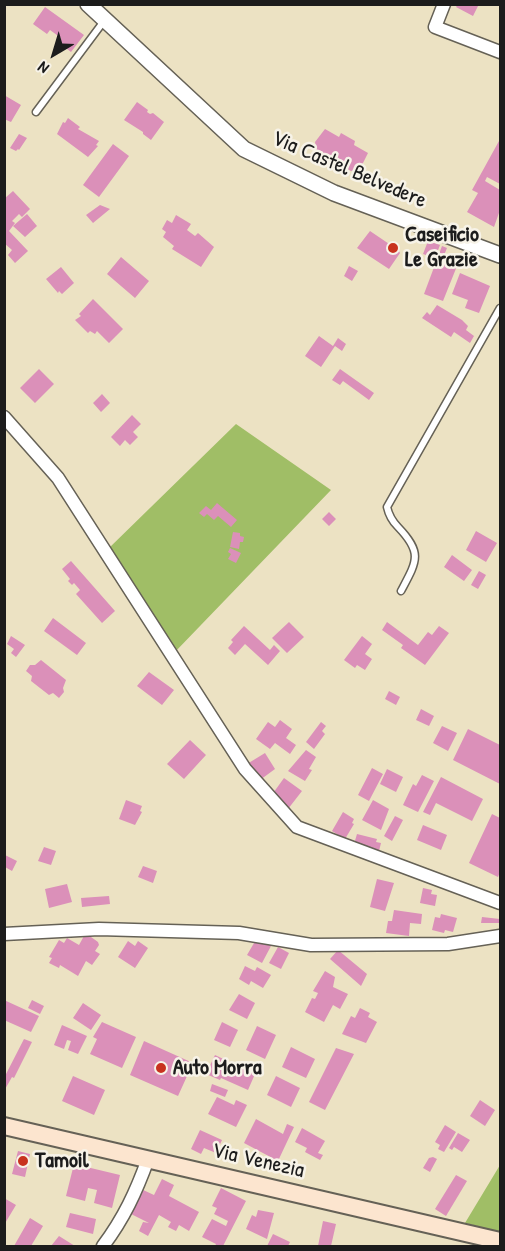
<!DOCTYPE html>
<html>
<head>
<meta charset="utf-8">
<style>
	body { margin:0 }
	#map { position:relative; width:505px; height:1251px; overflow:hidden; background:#ece2c3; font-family:"Patrick Hand",sans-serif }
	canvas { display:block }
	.frame { position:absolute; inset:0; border:6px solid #1c1c1c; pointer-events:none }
	.north { position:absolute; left:24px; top:24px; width:60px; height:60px; -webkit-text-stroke:4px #f7f3e8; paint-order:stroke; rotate:218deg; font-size:16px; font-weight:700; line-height:24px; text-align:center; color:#1c1c1c }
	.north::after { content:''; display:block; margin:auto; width:21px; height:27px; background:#1c1c1c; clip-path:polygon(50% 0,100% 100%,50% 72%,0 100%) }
</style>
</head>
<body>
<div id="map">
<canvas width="505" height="1251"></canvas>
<div class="frame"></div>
<div class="north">N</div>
</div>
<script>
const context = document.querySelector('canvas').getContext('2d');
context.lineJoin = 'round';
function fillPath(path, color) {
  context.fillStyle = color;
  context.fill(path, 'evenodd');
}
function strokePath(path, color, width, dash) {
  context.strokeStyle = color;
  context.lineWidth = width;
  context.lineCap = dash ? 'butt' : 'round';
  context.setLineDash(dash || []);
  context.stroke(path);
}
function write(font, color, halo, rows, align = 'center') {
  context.font = font + ' "Patrick Hand",sans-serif';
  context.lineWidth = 5;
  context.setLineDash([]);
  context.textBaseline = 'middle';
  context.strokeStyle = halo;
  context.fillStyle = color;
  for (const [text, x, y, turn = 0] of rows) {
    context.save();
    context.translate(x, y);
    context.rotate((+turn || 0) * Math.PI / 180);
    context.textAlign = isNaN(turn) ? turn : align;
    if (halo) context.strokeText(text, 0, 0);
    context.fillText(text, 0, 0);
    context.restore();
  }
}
fillPath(new Path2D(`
	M236,424L331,490L174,653L108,549Z
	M500,1165V1232L465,1223Z`), '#a0be66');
fillPath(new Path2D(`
	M458,4H479L473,16L456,7Z
	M45,7L84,35L71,52L58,42L61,38L50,30L47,34L33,24Z
	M4,95L21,105L11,122L4,119Z
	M137,102L148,110L147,112L150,114L153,113L164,122L151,140L143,134V132L124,120Z
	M68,118L80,127L78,129L99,141L96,145L98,146L88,157L57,134L63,122L65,123Z
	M325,129L339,137L341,133L355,141L354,145L368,153L360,169L351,171L317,151L315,142Z
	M19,134L27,138L19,150L18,149L16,151L10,148Z
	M499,141L500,142V184L487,177L485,181L500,190V210L494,227L467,212L478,193L472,190Z
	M113,144L129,156L99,197L83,185Z
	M13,191L30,209L22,217L19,214L12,221L15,223L9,231L28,251L15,263L8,255L12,250L4,243V199Z
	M100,205L110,209L93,223L86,215Z
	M27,214L37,226L25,237L13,226Z
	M176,215L191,224L187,230L195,236L198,233L214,247L201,267L172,249L174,246L163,237L166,232L162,229L167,220L172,223Z
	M370,231L398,250L400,253L389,269L357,248Z
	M428,241L440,245L435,258L423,254Z
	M442,246L447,248L442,260L457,266L443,301L424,294Z
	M121,257L149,281L135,298L107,274Z
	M349,266L358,271L352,281L344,276Z
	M61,267L74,283L62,294L59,291L58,293L46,279Z
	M460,273L490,286L479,313L465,308L468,300L452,294Z
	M93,299L123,329L109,343L97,331L95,334L90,331L88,333L75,320L81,316L79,314Z
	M437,305L462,320L468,326L466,330L474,336L470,343L454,332L451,337L422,318L427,312L430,315Z
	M319,336L333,346L338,338L346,344L342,351L335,346L321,367L305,356Z
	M39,369L54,384L35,403L20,388Z
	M340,369L374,393L369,400L343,381L340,385L332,380Z
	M102,394L110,403L101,412L93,403Z
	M132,415L141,424L133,432L138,437L130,445L125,440L120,446L111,437Z
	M217,503L237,520L231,527L218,516L214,520L207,514L204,517L199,513L206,506L211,510Z
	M329,512L336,519L329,526L322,519Z
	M476,531L497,543L486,562L466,550Z
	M233,532L240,533V536L244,537L243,542H240L239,549L230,547Z
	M230,548L241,553L236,563L228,559L231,554L228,552Z
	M452,555L472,570L464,581L444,567Z
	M71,561L115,611L102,623L76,594L80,590L74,583L72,585L68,581L70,579L62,569Z
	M479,571L486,575L478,589L471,585Z
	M53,618L86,643L77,655L44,631Z
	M289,622L304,637L287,653L272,638Z
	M387,622L418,645L428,632L432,635L439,626L449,633L425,665L401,648L403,645L382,630Z
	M244,626L270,650L274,645L280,651L268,665L245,644L235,655L228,648L233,642L231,640Z
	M11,636L25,645L16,657L11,653L14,649L7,644Z
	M362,636L372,644L365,654L372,659L365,670L357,665L355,668L344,660Z
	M41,660L66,680L63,688L64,692L59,698L53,693L49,695L31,681L32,676L26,671L30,665H35Z
	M149,672L174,690L162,705L137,686Z
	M389,691L400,697L396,705L385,699Z
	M421,709L434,716L429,726L416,720Z
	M280,720L292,729L286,738L296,745L290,754L275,743L270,749L256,739L268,722L275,727Z
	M321,722L326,726L322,731L325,734L314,749L306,742Z
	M442,726L457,733L448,751L433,743Z
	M468,729L500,745V784L453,760Z
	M190,740L206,755L184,779L167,764Z
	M306,750L316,757L309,769L312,770L305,781L288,771Z
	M265,753L275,769L260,780L247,764Z
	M372,768L383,774L369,801L358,795Z
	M387,769L403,777L396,792L380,784Z
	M422,775L434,781L418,812L403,805L413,784L416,786Z
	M441,777L483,799L472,821L436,803L430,815L423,812Z
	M284,778L302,791L288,809L271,796Z
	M126,800L142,806L140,811L142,812L135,825L119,819Z
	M373,800L389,809L381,830L362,820Z
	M343,812L354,819L352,823L354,824L345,839L332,831Z
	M492,814L500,818V872L498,877L469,863Z
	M395,816L403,820L392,841L384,836Z
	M423,825L447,835L441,850L417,840Z
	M357,834L377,839L376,842L381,843L379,851L354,844Z
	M44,847L56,851L51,865L38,861Z
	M5,855L17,861L12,871L5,867Z
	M143,866L157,871L153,883L138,877Z
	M377,879L394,883L385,911L370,907Z
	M67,884L72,902L49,908L45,889Z
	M423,888L432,890L431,894L437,895L435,906L420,903Z
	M109,896L110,904L82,907L81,898Z
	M394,910L422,914L421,924L410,923L409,936L386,933L388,921H392Z
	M441,914L457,918L453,932L445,930L444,933L432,930L435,917L440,918Z
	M482,917L500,919V923H481Z
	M84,936L91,937L98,942L99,945L95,951L100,954L92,965L86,961L78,976L60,965L59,968L49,963L52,958L49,957L59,940L64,943L67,938L79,945Z
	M257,938L271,946L262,963L247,955Z
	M128,941L135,946L138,941L148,948L135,968L118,957Z
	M278,947L289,953L281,969L269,963Z
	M338,950L367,974L361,986L330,959Z
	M245,966L255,971L257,967L271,975L263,988L251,981L249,985L239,979Z
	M325,971L335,977L333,987L348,994L340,1009L333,1005L324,1022L305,1012L312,998L315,999L318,993L313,991Z
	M239,994L255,1003L247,1019L229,1010Z
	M4,1000L39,1016L31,1032L4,1020Z
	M32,1000L44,1006L40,1014L28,1008Z
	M83,1003L101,1015L91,1030L73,1018Z
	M360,1008L370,1013L368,1017L377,1022L366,1043L342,1034L351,1016L355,1018Z
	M102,1022L136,1037L122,1068L90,1054L97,1039L93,1037Z
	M222,1022L238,1030L230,1047L214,1040Z
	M62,1025L87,1036L78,1054L68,1050L71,1041L67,1040L64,1049L54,1045Z
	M257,1026L276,1035L265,1059L246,1050Z
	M24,1039L32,1042L14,1078L12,1077L4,1091V1078Z
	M144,1041L193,1063L178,1096L130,1075Z
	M291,1047L315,1059L306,1078L282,1067Z
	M336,1048L354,1054L325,1110L309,1102Z
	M215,1055L255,1074L248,1090L221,1078L220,1080L206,1074Z
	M73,1076L105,1090L94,1115L62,1101Z
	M276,1076L300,1088L291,1107L267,1095Z
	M212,1084L228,1090L225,1097L210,1091Z
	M217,1097L234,1105L236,1100L247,1105L236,1127L208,1114Z
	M480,1100L495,1110L485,1126L470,1116Z
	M256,1119L283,1134L287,1124L294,1127L278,1161L244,1143Z
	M445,1125L456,1132L444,1152L438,1149L440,1145L435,1142Z
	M302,1128L325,1141L318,1153L323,1155L320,1160L305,1152L307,1148L295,1142Z
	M200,1130L222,1140L216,1153L204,1148L201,1154L191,1149Z
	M458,1133L470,1140L462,1152L454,1147L452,1150L449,1148Z
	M18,1151L30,1154L25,1177L12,1174Z
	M433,1157L437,1159L430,1172L423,1168L429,1158Z
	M74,1164L120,1175L112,1208L94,1203L97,1190L88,1188L85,1201L66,1196Z
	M456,1175L467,1181L446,1216L435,1209Z
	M162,1179L174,1185L169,1196L199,1212L189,1231L179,1225L176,1231L168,1227L171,1222L159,1215L148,1236L139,1231L143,1222L149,1223L129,1213L141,1189L154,1195Z
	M221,1188L246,1201L223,1246H215L216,1244L202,1237L212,1219L226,1226L228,1221L214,1214L217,1208L212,1206Z
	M4,1198L16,1205L4,1225Z
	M258,1210L274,1213L267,1239L246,1229L252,1215L256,1217Z
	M70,1213L96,1219L93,1234L66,1227Z
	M30,1218L43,1226L31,1246H14Z
	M323,1221L336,1224L331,1246H318Z
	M273,1234L290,1242L288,1246H267Z
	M59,1236L75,1246H51Z`), '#db90b9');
const service = new Path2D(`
	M36,112L104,21
	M401,591C417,561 423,553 398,527C392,521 389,516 387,507L500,308`);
const minor = new Path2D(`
	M444,4L435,27L500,52
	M4,417L58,478L245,769L297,827L500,903
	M4,934L99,929L239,933L311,945L448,944L500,936
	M103,1246C124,1218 136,1192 148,1159`);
const tertiary = new Path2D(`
	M88,4L244,149L334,193L500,255`);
const secondary = new Path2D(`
	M4,1126L500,1241`);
strokePath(service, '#656156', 9);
strokePath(minor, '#656156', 15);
strokePath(tertiary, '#656156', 18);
strokePath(secondary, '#656156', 20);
strokePath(service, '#fff', 6);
strokePath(minor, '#fff', 12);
strokePath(tertiary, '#fff', 15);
strokePath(secondary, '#fce5cf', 16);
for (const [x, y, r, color] of [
	[393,248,6,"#c8321e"],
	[161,1068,6,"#c8321e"],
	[23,1161,6,"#c8321e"]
]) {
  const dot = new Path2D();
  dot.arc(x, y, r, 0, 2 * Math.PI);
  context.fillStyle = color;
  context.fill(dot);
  strokePath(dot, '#f7f3e8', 2);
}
write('22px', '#1c1c1c', '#f7f3e8', [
	["Via Castel Belvedere",349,170,23],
	["Via Venezia",258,1161,13]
]);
write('bold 22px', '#1c1c1c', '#f7f3e8', [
	["Caseificio",405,235],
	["Le Grazie",405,260],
	["Auto Morra",173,1068],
	["Tamoil",35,1161]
], 'left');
</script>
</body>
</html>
